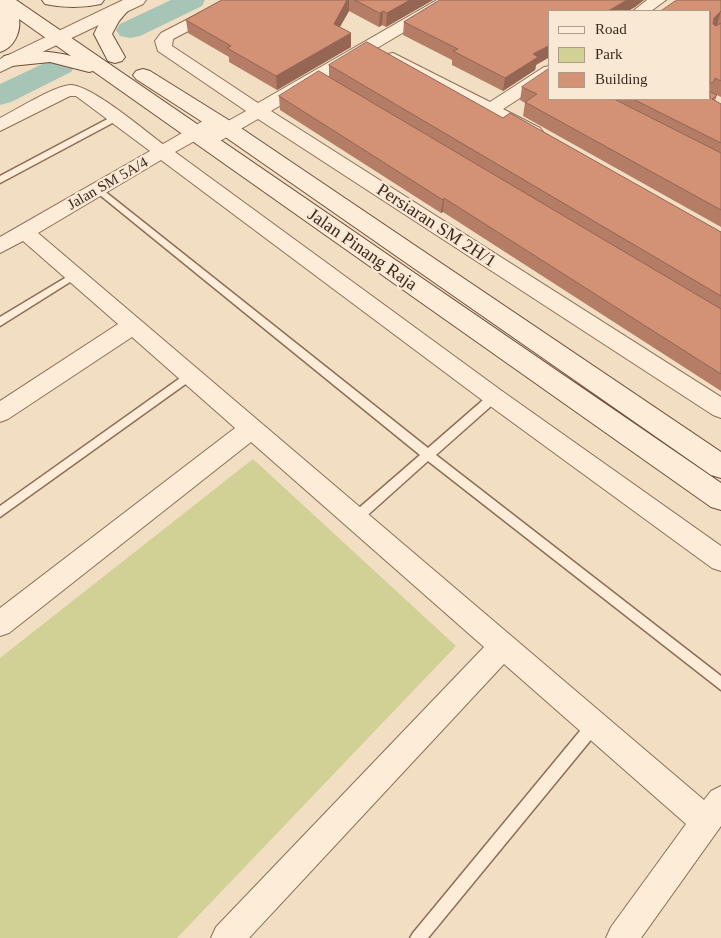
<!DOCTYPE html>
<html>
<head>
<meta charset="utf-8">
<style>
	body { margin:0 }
	#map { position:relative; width:721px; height:938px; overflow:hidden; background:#f2dec3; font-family:Georgia,serif }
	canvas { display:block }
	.legend { position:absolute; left:548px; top:10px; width:162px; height:90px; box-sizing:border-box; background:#f9e9d4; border:1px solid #ae9c8b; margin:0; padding:6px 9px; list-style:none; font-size:15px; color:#3d291d }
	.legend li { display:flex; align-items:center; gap:10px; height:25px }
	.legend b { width:25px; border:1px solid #ae9c8b }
</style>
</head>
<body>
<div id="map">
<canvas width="721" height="938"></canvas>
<ul class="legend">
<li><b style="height:6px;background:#fcecd8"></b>Road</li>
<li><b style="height:14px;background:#d1d196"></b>Park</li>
<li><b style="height:14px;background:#d39176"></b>Building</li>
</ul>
</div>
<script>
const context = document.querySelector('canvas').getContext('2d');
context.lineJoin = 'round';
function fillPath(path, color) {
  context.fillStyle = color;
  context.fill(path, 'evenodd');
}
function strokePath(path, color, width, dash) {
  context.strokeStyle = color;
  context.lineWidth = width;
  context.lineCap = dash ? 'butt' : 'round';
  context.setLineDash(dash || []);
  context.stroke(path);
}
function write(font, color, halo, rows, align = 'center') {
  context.font = font + ' Georgia,serif';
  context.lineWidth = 4.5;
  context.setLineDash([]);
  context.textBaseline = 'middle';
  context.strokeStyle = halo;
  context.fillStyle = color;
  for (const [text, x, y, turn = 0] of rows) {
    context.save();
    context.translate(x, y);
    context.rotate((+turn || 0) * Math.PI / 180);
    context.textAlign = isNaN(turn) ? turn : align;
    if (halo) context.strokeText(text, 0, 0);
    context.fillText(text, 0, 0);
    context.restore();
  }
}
fillPath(new Path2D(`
	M253,459L456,646L177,938H0V658Z`), '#d1d196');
fillPath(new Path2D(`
	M171,0H205L202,6L140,36L130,38L120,36L116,30L120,24Z
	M61,57L71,60L75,66L71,72L11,102L0,105V84L51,60Z`), '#a6c5b7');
const service = new Path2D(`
	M115,115L119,118L118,120L0,183V176Z
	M98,186L428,448L490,394H498L499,397L498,400L436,455L721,676V690L428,461L360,522L356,523L352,522L350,518L352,514L420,455L95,191V187Z
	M75,272L80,275L78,277L0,326V317Z
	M190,371L194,372L195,375L194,378L0,517V506Z
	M594,718L599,720L601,725L599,730L428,938H410L413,933L589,720Z`);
const minor = new Path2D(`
	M225,0H245L242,3L173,39L172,46L258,103L437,0H456L453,3L271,111L721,397V418L713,415L258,119L213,145L207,147L201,145L198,141L200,138L175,152L502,391L721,546V571L712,568L486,403L161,160L38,233L704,800L711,791L721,786V826L641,938H606L611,927L686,824L504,664L249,938H211L216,927L484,647L251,442L9,633L0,636V608L235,428L132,337L8,419L0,422V401L118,324L23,241L0,253V237L150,151L76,96H70L0,131V118C16,110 54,86 70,85C90,84 144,130 163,144L208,118L214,117L220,118L223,122L221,125L246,111L158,51L155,41L161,33Z
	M647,0H666L651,11H633Z
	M393,53L490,102L544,67L550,66V79L503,109L540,128L543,132L540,136L534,138L528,136L387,62L385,58L387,54Z`);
const tertiary = new Path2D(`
	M123,0H146L143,4L0,72V59Z`);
const secondary = new Path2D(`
	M0,0H16L721,483V510L711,507L93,71L89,72L50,62L11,66L4,64L1,60L4,56C27,50 49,50 71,56L19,19C21,32 14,48 0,52Z
	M42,0H104L101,4C83,8 63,8 45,4Z
	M122,2L128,3L131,7L119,21L112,34L125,57L122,61L115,63L108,61L94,34C100,22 108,5 122,2Z
	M143,69L150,71L235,124L721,452V478L711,475L221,134L136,79L133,75L136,71Z`);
strokePath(service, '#8e6e58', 3);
strokePath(minor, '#8e6e58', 2);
strokePath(tertiary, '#8e6e58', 2);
strokePath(secondary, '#704f3b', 2);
fillPath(service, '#fcecd8');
fillPath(minor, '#fcecd8');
fillPath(tertiary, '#fcecd8');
fillPath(secondary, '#fcecd8');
fillPath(new Path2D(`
	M222,0H433L386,27L382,25L379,27L349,11L340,27L351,47L277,90L229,62V57L188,33L186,20Z
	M440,0H644L635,7L628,11H550L535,70L503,91L452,65V60L403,35L404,22Z
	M721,0V97L717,95L715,101L721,104V227L523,116L525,103L520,100L522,87L550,99H710V11Z
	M329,65L503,118L721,232V391L443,212L441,213L280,110L279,96L329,77Z`), '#b57d65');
fillPath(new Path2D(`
	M347,0H349V11L334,37V24Z
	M410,0H433L386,27L387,13Z
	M627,0H644L635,7L628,11H608Z
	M383,11L382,25L379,27L380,13Z
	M721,11L717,25L710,31L714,18Z
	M351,33V47L277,90L276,76Z
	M550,45V57L536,65L535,70L503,91L505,78L533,54Z
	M444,198L443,212L441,213L443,200Z`), '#946653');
const building = new Path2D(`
	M222,0H347L334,24L351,33L276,76L227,48L231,46L186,20Z
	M355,0H410L387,13L383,11L380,13Z
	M440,0H627L608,11H550V45L533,54L538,57L505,78L453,51L458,49L404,22Z
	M677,0H721V11L714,18L713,24L716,26L721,23V81L715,78L713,83H710V11H661Z
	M367,42L503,118L510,113L721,232V296L329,65Z
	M550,68V99H614L721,153V210L525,102L537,94L522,87Z
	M319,71L721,309V374L444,198L443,200L279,96Z
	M710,92L717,95L712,99L721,104V143L633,99H710Z`);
fillPath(building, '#d39176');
strokePath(building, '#946653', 1);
write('15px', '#3d291d', '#f9e9d4', [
	["Jalan SM 5A/4",108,184,-30]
]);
write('18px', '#3d291d', '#f9e9d4', [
	["Persiaran SM 2H/1",436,226,33],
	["Jalan Pinang Raja",362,250,35]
]);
</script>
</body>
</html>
